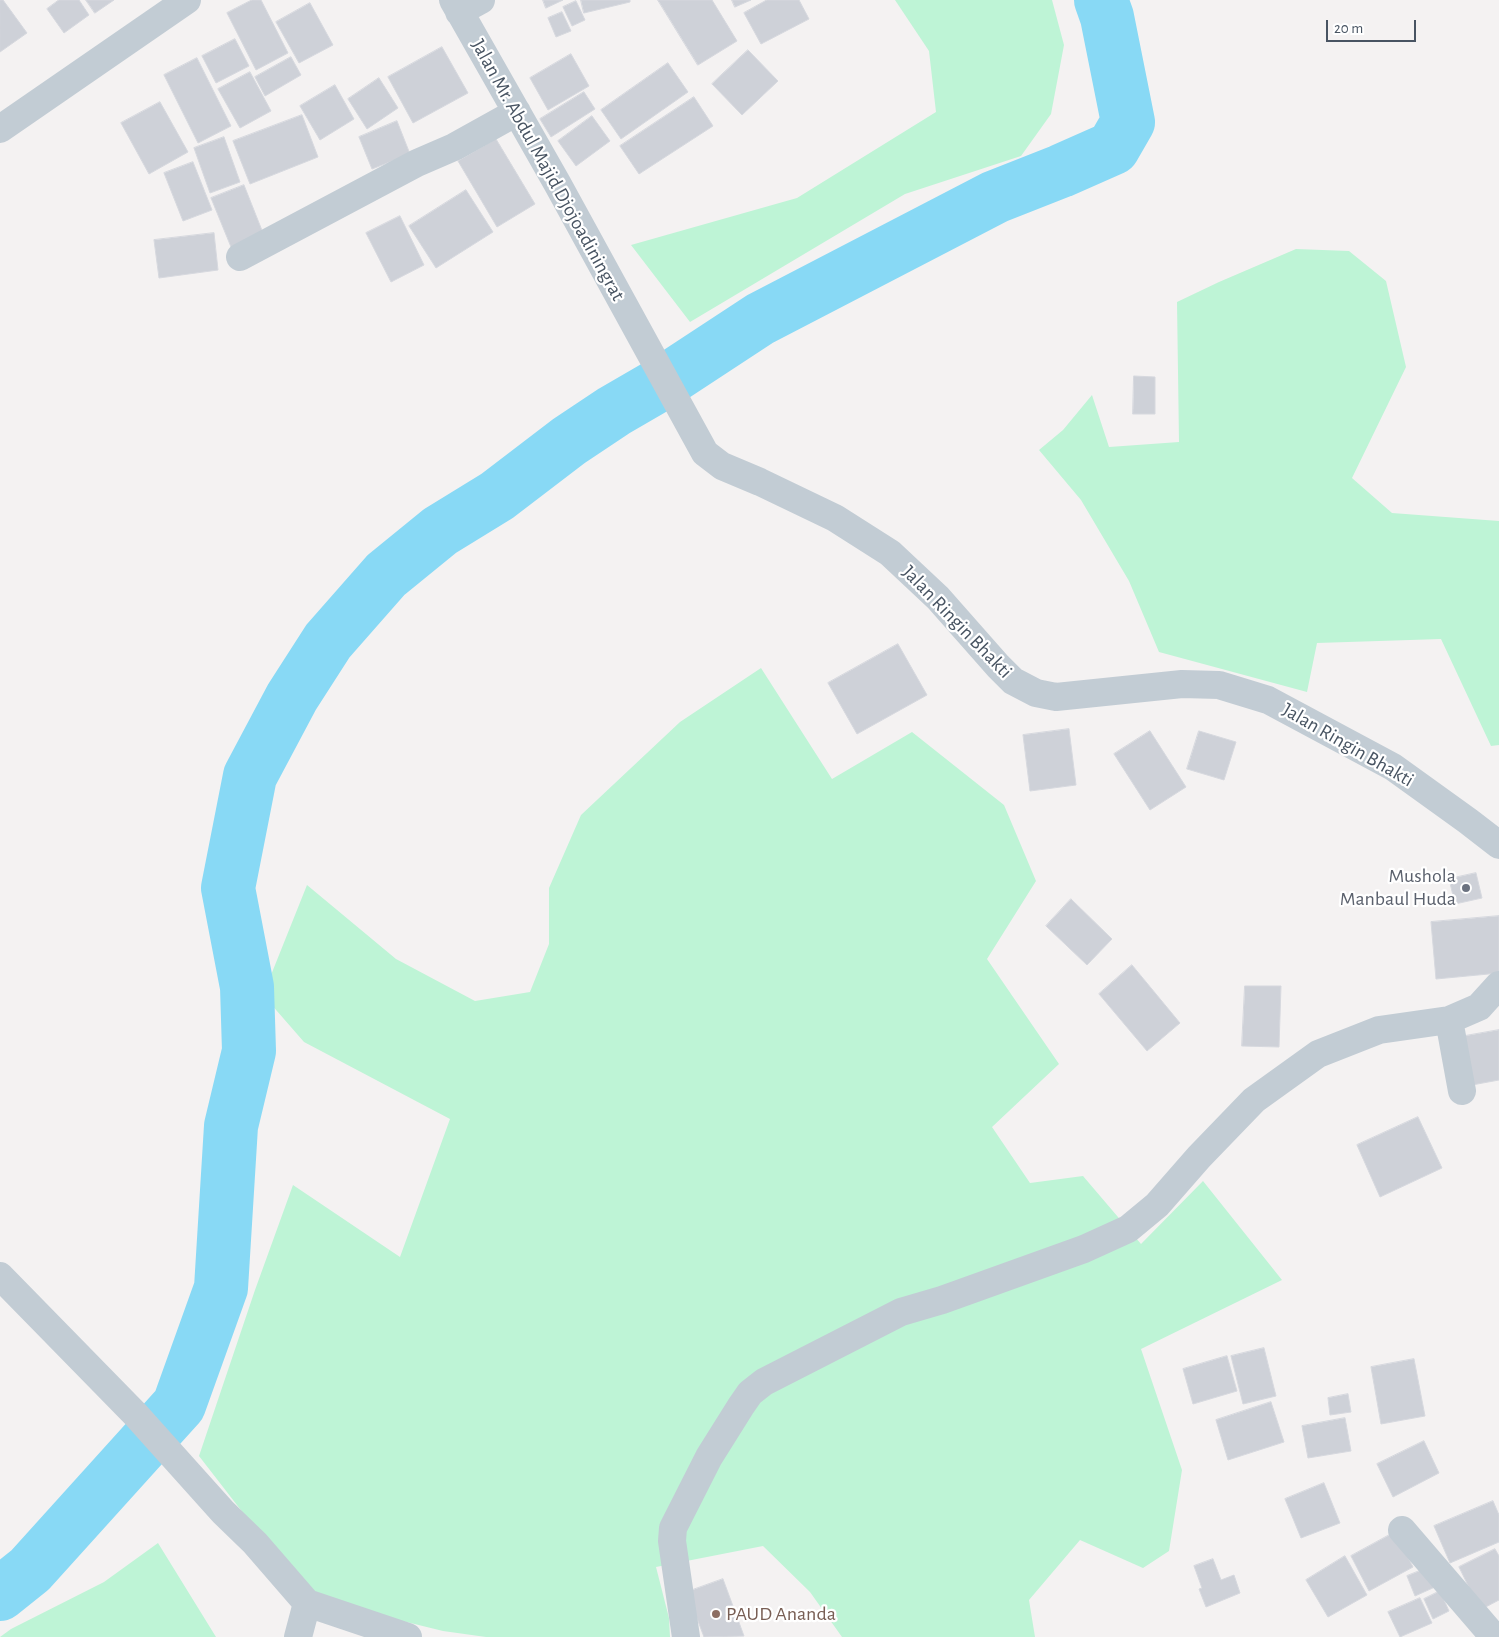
<!DOCTYPE html>
<html>
<head>
<meta charset="utf-8">
<style>
	body { margin:0 }
	#map { position:relative; width:1499px; height:1637px; overflow:hidden; background:#f4f2f2; font-family:"Alegreya Sans",sans-serif }
	canvas { display:block }
	.scale { position:absolute; left:1326px; top:20px; width:90px; height:22px; box-sizing:border-box; border:2px solid #485462; border-top:0; padding-left:6px; font-size:15px; line-height:18px; white-space:nowrap; color:#485462; -webkit-text-stroke:4px #fff; paint-order:stroke }
</style>
</head>
<body>
<div id="map">
<canvas width="1499" height="1637"></canvas>
<div class="scale">20 m</div>
</div>
<script>
const context = document.querySelector('canvas').getContext('2d');
context.lineJoin = 'round';
function fillPath(path, color) {
  context.fillStyle = color;
  context.fill(path, 'evenodd');
}
function strokePath(path, color, width, dash) {
  context.strokeStyle = color;
  context.lineWidth = width;
  context.lineCap = dash ? 'butt' : 'round';
  context.setLineDash(dash || []);
  context.stroke(path);
}
function write(font, color, halo, rows, align = 'center') {
  context.font = font + ' "Alegreya Sans",sans-serif';
  context.lineWidth = 4.5;
  context.setLineDash([]);
  context.textBaseline = 'middle';
  context.strokeStyle = halo;
  context.fillStyle = color;
  for (const [text, x, y, turn = 0] of rows) {
    context.save();
    context.translate(x, y);
    context.rotate((+turn || 0) * Math.PI / 180);
    context.textAlign = isNaN(turn) ? turn : align;
    if (halo) context.strokeText(text, 0, 0);
    context.fillText(text, 0, 0);
    context.restore();
  }
}
fillPath(new Path2D(`
	M895,0H1052L1064,45L1051,114L1021,156L905,194L690,322L631,245L797,198L936,112L929,51Z
	M1296,249L1349,251L1386,281L1406,367L1352,478L1392,513L1499,521V745L1491,746L1441,639L1317,643L1307,692L1159,652L1129,581L1081,500L1039,450L1063,430L1092,395L1109,447L1179,442L1177,302L1219,282Z
	M761,668L832,779L912,732L1004,805L1036,881L987,959L1059,1064L992,1127L1030,1183L1083,1176L1141,1244L1203,1181L1282,1280L1141,1349L1182,1470L1169,1551L1143,1568L1080,1540L1029,1600L1035,1637H842L810,1592L763,1546L656,1567L669,1618L670,1637H486L443,1631L309,1598L199,1456L255,1290L293,1185L400,1257L450,1119L304,1042L263,995L307,885L396,959L475,1001L530,992L549,944V888L581,815L680,722Z
	M158,1543L216,1637H0L11,1629L104,1582Z`), '#bef4d6');
strokePath(new Path2D(`
	M0,1594L30,1570L179,1405L221,1288L231,1126L249,1051L247,987L228,888L250,776L292,697L328,641L386,575L440,531L497,496L569,441L614,411L664,382L760,319L995,197L1061,171L1113,148L1128,122L1107,17L1101,0`), '#88d9f5', 54);
const building = new Path2D(`
	M0,0H3L27,33L0,52Z
	M59,0H79L89,15L64,33L47,9Z
	M86,0H114L95,13Z
	M252,0H261L288,53L256,70L227,13Z
	M543,0H563L546,8Z
	M581,0H630V2L584,13Z
	M658,0H712L737,41L698,65Z
	M732,0H751L735,7Z
	M767,0H799L809,19L761,44L744,13Z
	M576,1L585,20L572,26L563,7Z
	M310,3L333,45L299,63L276,22Z
	M562,12L571,31L556,37L548,18Z
	M235,39L249,66L216,83L202,56Z
	M442,47L468,93L413,123L388,77Z
	M748,50L778,81L742,115L712,84Z
	M571,54L589,86L548,110L530,78Z
	M291,57L301,75L265,96L255,77Z
	M197,58L231,126L198,143L164,75Z
	M668,63L688,92L621,139L601,110Z
	M250,72L271,111L240,128L218,89Z
	M379,78L398,108L367,129L348,99Z
	M335,85L354,119L320,140L300,106Z
	M584,92L595,109L551,137L540,119Z
	M694,97L713,126L639,174L620,146Z
	M160,102L188,152L149,174L121,123Z
	M302,115L318,157L250,184L233,141Z
	M592,116L610,141L576,166L558,141Z
	M397,121L410,154L372,169L359,137Z
	M224,137L240,182L210,193L194,148Z
	M496,139L535,204L497,227L458,161Z
	M193,162L212,210L183,221L164,173Z
	M244,185L263,233L231,247L211,198Z
	M466,190L493,232L436,268L409,226Z
	M400,216L424,265L391,282L366,233Z
	M214,233L218,270L159,278L154,240Z
	M1134,376L1155,377V414H1133Z
	M898,644L927,695L857,734L828,683Z
	M1069,729L1076,785L1030,791L1023,735Z
	M1150,731L1186,787L1150,810L1114,754Z
	M1199,731L1236,742L1224,780L1187,769Z
	M1476,873L1482,898L1455,904L1449,879Z
	M1071,899L1112,939L1087,965L1046,926Z
	M1499,916V973L1436,979L1431,922Z
	M1132,965L1180,1023L1147,1051L1099,994Z
	M1245,986H1281L1279,1047L1242,1046Z
	M1499,1030V1080L1472,1085L1465,1036Z
	M1418,1117L1442,1168L1380,1197L1357,1145Z
	M1264,1348L1276,1396L1243,1404L1231,1356Z
	M1227,1356L1237,1391L1193,1404L1183,1369Z
	M1414,1359L1425,1416L1381,1424L1371,1367Z
	M1348,1394L1351,1412L1330,1415L1328,1398Z
	M1271,1402L1284,1442L1228,1460L1216,1420Z
	M1345,1418L1351,1451L1308,1458L1302,1426Z
	M1424,1441L1439,1473L1393,1497L1377,1464Z
	M1324,1483L1340,1523L1301,1538L1285,1499Z
	M1493,1501L1499,1515V1542L1450,1563L1434,1526Z
	M1395,1532L1413,1567L1369,1591L1351,1556Z
	M1495,1549L1499,1556V1600L1480,1610L1459,1567Z
	M1345,1556L1367,1595L1328,1617L1306,1580Z
	M1213,1559L1221,1580L1234,1575L1240,1593L1206,1607L1199,1589L1202,1588L1194,1566Z
	M1427,1568L1435,1587L1415,1596L1407,1576Z
	M723,1579L744,1636L704,1637L687,1592Z
	M1440,1591L1449,1611L1433,1619L1424,1599Z
	M1420,1598L1432,1623L1400,1637L1388,1612Z`);
fillPath(building, '#ced1d8');
strokePath(building, '#d6d8de', 1);
strokePath(new Path2D(`
	M453,0L557,183L705,453L722,466L760,482L835,518L890,553L938,598L998,666L1013,681L1036,693L1056,697L1182,684L1219,685L1268,700L1393,767L1468,821L1499,845
	M459,12L481,0
	M0,129L187,0
	M240,257L417,163L454,147L517,112
	M1449,1020L1462,1091
	M0,1276L136,1415L223,1512L255,1543L307,1603L408,1637
	M1402,1530L1494,1637
	M298,1637L307,1603
	M686,1637L672,1541L673,1528L709,1457L741,1406L750,1393L764,1382L901,1312L942,1300L1084,1249L1128,1229L1157,1205L1199,1157L1254,1100L1318,1054L1379,1030L1449,1020L1479,1007L1499,985`), '#c2ccd4', 28);
for (const [x, y, r, color] of [
	[1466,888,5,"#6b7280"],
	[716,1614,5,"#8d6e63"]
]) {
  const dot = new Path2D();
  dot.arc(x, y, r, 0, 2 * Math.PI);
  context.fillStyle = color;
  context.fill(dot);
  strokePath(dot, '#fff', 2);
}
write('20px', '#485462', '#fff', [
	["Jalan Mr. Abdul Majid Djojoadiningrat",548,170,61],
	["Jalan Ringin Bhakti",957,622,46],
	["Jalan Ringin Bhakti",1348,745,30]
]);
write('20px', '#5b616d', '#fff', [
	["Mushola",1456,876],
	["Manbaul Huda",1456,899]
], 'right');
write('20px', '#785e54', '#fff', [
	["PAUD Ananda",726,1614]
], 'left');
</script>
</body>
</html>
